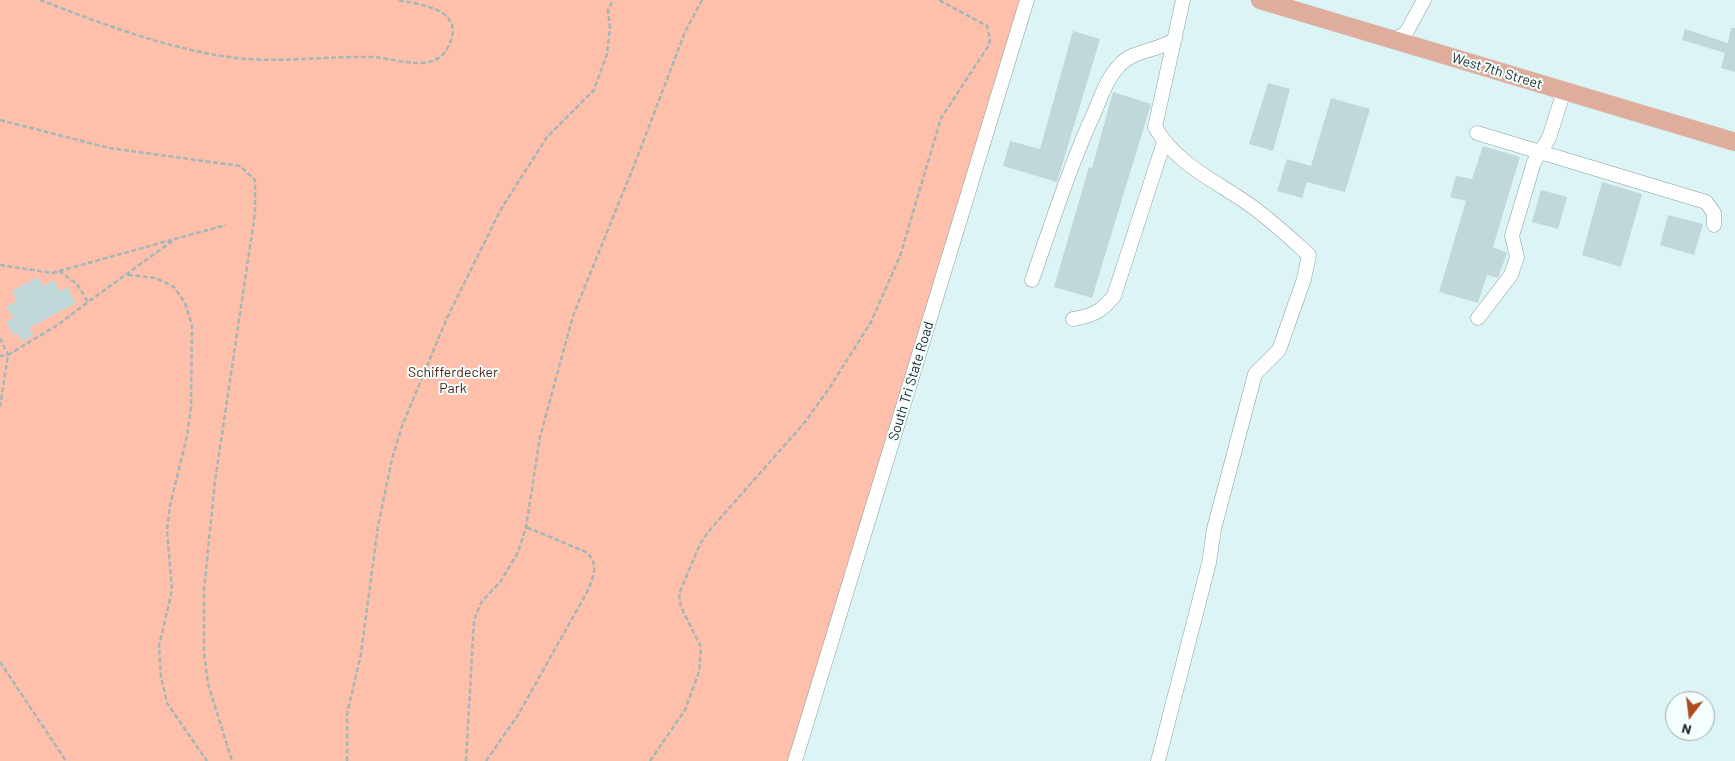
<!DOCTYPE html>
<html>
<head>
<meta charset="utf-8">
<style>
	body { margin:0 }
	#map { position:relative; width:1735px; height:761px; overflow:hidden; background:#ddf4f6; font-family:Barlow,sans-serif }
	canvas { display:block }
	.north { position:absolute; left:1665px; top:691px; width:50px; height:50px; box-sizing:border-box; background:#f5feff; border:1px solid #9fa8a9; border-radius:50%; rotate:195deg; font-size:14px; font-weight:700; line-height:20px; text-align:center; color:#1e2728 }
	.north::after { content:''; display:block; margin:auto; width:18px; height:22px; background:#b04a1f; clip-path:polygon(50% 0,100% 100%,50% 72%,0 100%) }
</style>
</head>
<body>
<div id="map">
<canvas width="1735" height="761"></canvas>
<div class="north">N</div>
</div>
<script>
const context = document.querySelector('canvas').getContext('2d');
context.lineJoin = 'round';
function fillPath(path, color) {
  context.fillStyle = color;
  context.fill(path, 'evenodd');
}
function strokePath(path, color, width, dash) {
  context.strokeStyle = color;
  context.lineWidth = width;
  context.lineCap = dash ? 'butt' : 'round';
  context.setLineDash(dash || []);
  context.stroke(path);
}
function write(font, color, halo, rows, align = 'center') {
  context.font = font + ' Barlow,sans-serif';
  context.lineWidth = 4;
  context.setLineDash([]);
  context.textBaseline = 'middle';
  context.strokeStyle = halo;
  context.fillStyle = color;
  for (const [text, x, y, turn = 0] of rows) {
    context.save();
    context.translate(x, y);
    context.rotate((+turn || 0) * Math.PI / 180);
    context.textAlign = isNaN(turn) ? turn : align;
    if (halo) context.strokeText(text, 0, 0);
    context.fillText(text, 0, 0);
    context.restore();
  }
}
fillPath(new Path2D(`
	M0,0H1022L790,761H0Z`), '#fec0aa');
fillPath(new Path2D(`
	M1731,28H1735V72L1721,68L1725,53L1682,40L1685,29L1728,43Z
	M1073,31L1100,39L1057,182L1003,166L1010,141L1040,149Z
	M1268,83L1290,89L1273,151L1249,144Z
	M1113,92L1151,104L1092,298L1054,287L1089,167L1092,168Z
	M1331,98L1370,109L1345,192L1307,182L1302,198L1277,191L1287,159L1311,166Z
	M1483,146L1520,157L1493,247L1507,253L1498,278L1487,275L1478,303L1439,292L1466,201L1450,197L1456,176L1472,179Z
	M1602,182L1642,194L1621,267L1582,255Z
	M1541,190L1567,197L1558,229L1532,222Z
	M1668,215L1703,224L1694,255L1660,245Z
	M38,277L43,286L54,280L60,291L67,287L76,303L29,328L33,335L22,342L17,333L13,335L6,322L13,318L6,307L17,301L12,291Z`), '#c0d8d9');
const minor = new Path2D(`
	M1394,40L1406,33L1424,0
	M1477,133L1706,202L1714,213V225
	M1032,280C1052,223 1070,165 1095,111C1101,96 1107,79 1118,67C1132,49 1158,52 1175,39
	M1478,318L1511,275L1517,257L1512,236L1534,162L1549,138L1564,91
	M1073,319C1092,316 1101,312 1114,296L1164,142
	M795,761L1027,0
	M1158,761L1209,563L1214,529L1255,374L1279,350L1304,279L1309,255C1289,237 1269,218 1247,203C1214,180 1176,164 1155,127L1183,0`);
const major = new Path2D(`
	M1260,0L1735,142`);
strokePath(minor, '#879d9e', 15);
strokePath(major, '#d2d4d4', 19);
strokePath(new Path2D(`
	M40,0C105,25 178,53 247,59C289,62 330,56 372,57C396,58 434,75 448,47C468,9 420,4 396,0
	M0,120L109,148L240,166L255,180V213L215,481L204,590V652L208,684L232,761
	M0,265L52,273L171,240
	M59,271L77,284L88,302L175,239L226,225
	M128,275L156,278L174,287L185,303L192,325L191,407L187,436L170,506L167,530L172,590L159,646L161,677L167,703L207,761
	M0,338L8,355L0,356
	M0,407L8,355L59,324L88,302
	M0,662L66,761
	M347,761V714L361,654L378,526L392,459L402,426L447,318L501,209L547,137L594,90L607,54L610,28L608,10L613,0
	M466,761L474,620L482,601L501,581L518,552L526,527L540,437L573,316L637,158L685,32L702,0
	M486,761L518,715L587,592C593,578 600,564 586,552L526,527
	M650,761L685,710L699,672L701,647L681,607L679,594L700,544L708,532L805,422L830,387L871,322L900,256L941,118L989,45L990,39L987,26L939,0`), '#a4b6b8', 2.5, [5, 2.5]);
strokePath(minor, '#fff', 14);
strokePath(major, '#dfad9b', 18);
write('14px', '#1e2728', '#f5feff', [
	["West 7th Street",1497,71,17],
	["South Tri State Road",911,381,-73]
]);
write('14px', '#4e1f0d', '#f5feff', [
	["Schifferdecker",453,372],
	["Park",453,388]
]);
</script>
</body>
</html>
